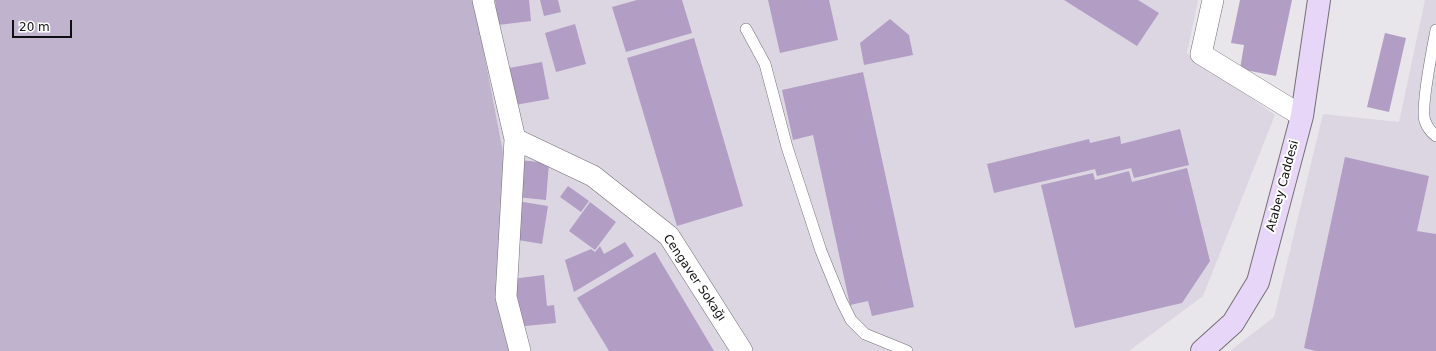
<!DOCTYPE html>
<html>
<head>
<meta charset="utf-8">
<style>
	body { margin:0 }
	#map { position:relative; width:1436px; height:351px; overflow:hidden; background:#e8e5eb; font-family:"DejaVu Sans",sans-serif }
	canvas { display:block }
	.scale { position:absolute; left:12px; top:20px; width:60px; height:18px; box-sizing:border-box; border:2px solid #0f0e10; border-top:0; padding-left:5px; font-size:12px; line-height:14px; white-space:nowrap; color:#0f0e10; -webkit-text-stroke:3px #fff; paint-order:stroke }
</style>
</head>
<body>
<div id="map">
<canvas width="1436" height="351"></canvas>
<div class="scale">20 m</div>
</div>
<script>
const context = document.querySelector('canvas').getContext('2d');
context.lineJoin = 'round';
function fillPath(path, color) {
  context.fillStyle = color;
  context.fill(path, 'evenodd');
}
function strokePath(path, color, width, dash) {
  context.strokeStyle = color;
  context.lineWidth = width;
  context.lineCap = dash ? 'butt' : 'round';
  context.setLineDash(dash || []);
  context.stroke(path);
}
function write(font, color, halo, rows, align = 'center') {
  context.font = font + ' "DejaVu Sans",sans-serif';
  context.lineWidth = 4;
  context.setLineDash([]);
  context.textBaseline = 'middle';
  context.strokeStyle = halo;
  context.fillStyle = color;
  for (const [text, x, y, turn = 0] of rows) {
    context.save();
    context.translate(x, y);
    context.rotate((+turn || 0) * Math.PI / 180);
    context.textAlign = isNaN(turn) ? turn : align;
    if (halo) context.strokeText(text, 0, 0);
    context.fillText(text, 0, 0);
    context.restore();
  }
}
fillPath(new Path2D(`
	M474,0H1198L1187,53L1275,115L1203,296L1129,351H521L503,152Z
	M1425,0H1436V351H1230L1274,317L1323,114L1399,122Z`), '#dcd6e2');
fillPath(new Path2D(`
	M0,0H474L503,152L521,351H0Z`), '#c0b3ce');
fillPath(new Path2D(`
	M495,0H529L531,21L498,25Z
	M540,0H558L561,12L544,16Z
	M637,0H682L692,33L626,52L612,7Z
	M768,0H829L838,40L780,53Z
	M1064,0H1138L1159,13L1137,46Z
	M1240,0H1292L1276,76L1240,69L1244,45L1231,43Z
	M890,19L909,35L913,55L864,65L860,43Z
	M575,24L586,64L556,72L545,33Z
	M1385,33L1406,38L1389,112L1367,107Z
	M694,38L743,206L677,226L627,58Z
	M542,62L549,99L515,105L509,68Z
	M863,72L914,307L872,316L868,301L850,305L813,135L793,140L782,90Z
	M1180,129L1189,165L1134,178L1131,168L1097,176L1095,169L994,193L987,164L1089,139L1090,143L1120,136L1121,144Z
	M1345,157L1429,176L1417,231L1436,234V351H1316L1304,348Z
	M519,160L549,163L546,200L516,197Z
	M1187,168L1210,261L1182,303L1075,328L1041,185L1093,173L1095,180L1129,171L1132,182Z
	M568,186L589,201L581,212L560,197Z
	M517,201L548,206L542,244L512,239Z
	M590,202L616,222L595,250L569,231Z
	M625,242L634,256L574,292L565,260L591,249L595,252L600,246L604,254Z
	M655,252L714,351H609L577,298Z
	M544,275L547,306L554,305L556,323L515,327L511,279Z`), '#b29dc5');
const service = new Path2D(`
	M746,29L765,64L787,147L821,251L841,300L851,320L865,334L907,351
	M1436,30C1433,46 1420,109 1425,121C1427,127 1431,132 1436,136`);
const minor = new Path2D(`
	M483,0L515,139L506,297L520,351
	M1213,0L1201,54L1302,116
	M515,139L593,176L669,236L742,351`);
const secondary = new Path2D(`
	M1202,351L1233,323L1258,282L1302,116L1319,0`);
strokePath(service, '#727075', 12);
strokePath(minor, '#727075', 22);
strokePath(secondary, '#727075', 24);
strokePath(service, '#fff', 11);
strokePath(minor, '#fff', 21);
strokePath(secondary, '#e8d6f8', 22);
write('12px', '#0f0e10', '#fff', [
	["Atabey Caddesi",1283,186,-75],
	["Cengaver Sokağı",694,278,56]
]);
</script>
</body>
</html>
